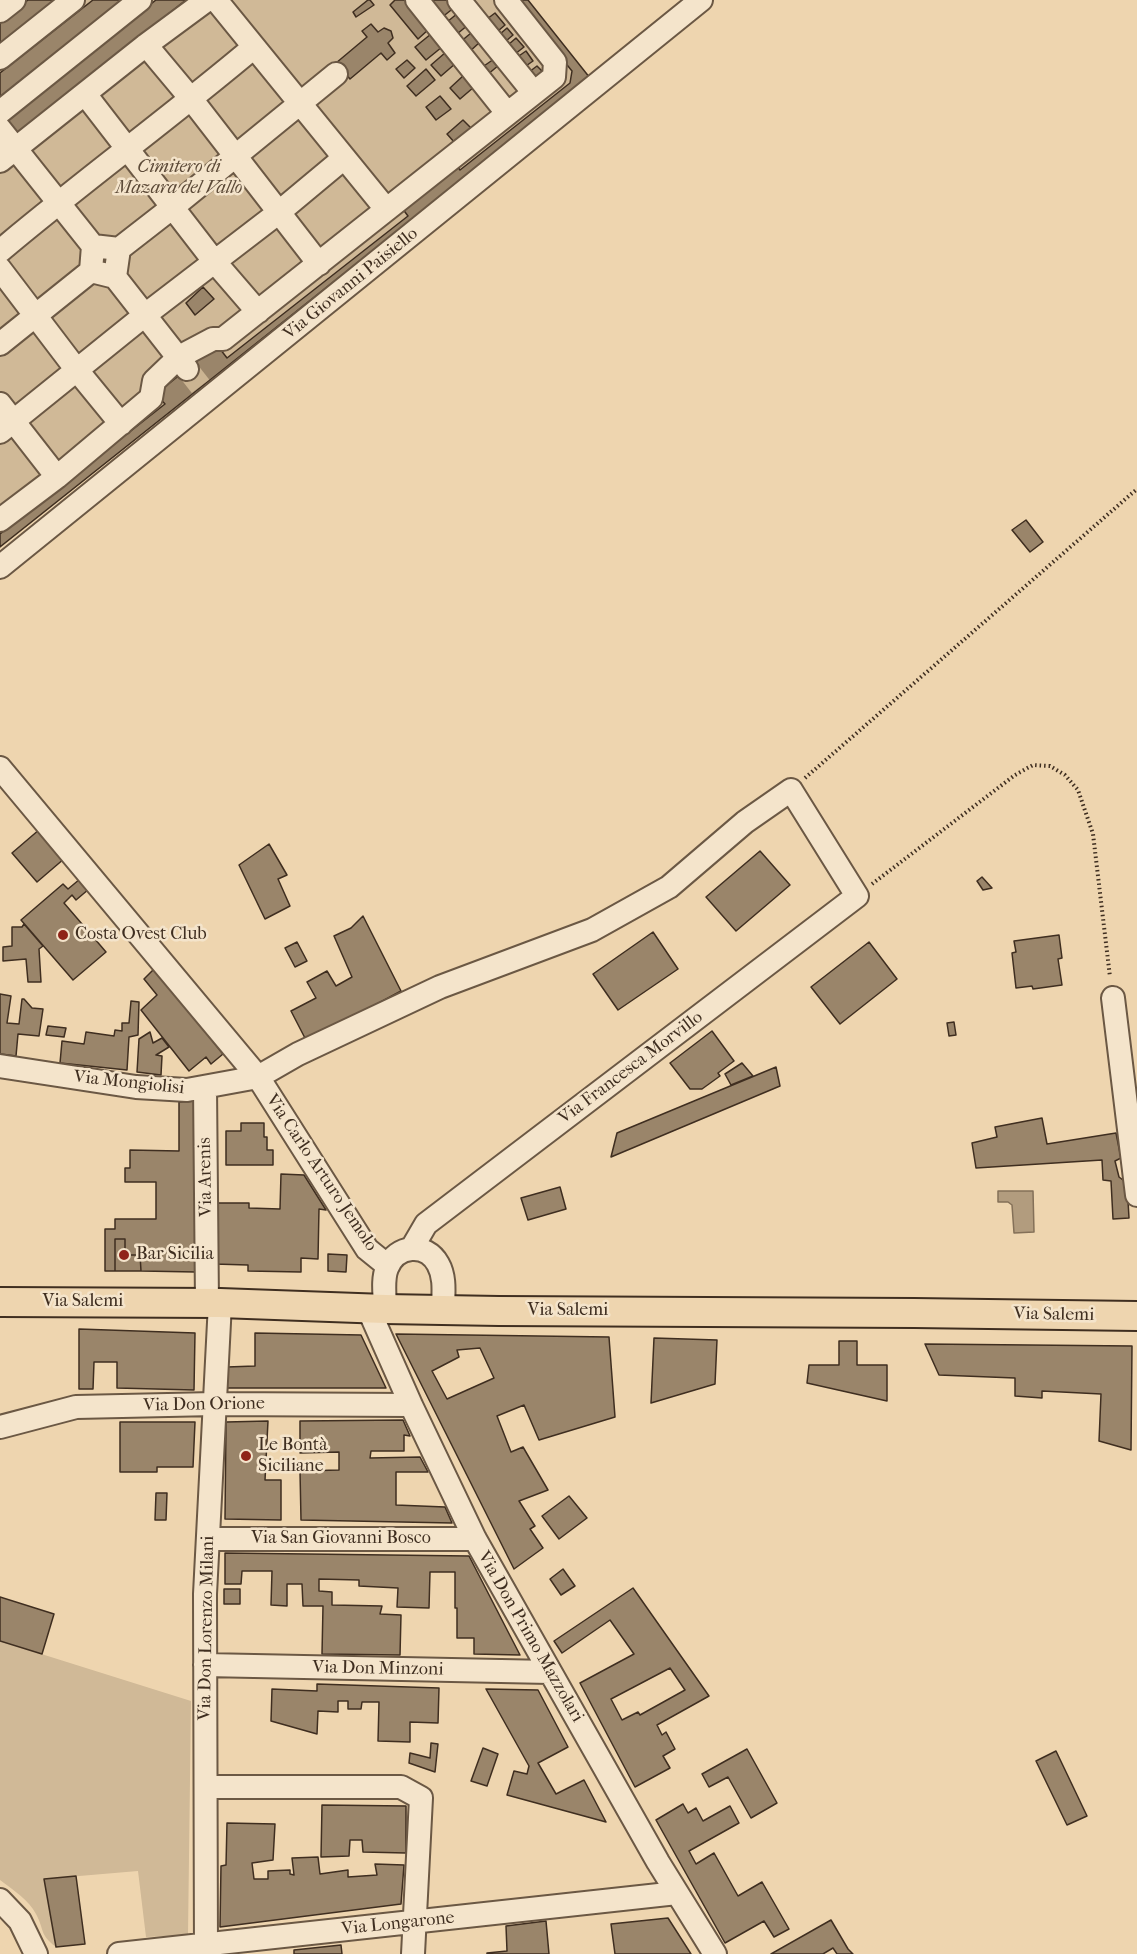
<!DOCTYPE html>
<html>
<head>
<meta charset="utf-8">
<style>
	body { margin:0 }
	canvas { display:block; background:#eed5af }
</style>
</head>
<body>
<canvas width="1137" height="1954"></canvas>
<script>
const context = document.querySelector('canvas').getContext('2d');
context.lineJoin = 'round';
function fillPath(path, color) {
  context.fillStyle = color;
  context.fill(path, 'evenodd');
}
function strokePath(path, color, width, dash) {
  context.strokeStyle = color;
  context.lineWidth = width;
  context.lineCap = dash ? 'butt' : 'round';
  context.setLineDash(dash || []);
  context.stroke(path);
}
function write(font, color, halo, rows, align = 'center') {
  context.font = font + ' "IM FELL French Canon",serif';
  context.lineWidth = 5;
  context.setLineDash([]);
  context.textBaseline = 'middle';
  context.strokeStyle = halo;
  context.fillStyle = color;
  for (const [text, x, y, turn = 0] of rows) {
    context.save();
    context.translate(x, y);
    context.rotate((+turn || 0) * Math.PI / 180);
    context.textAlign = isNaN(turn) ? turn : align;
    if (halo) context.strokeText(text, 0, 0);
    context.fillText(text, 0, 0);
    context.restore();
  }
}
fillPath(new Path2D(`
	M0,0H528L590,78L0,547Z
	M0,1641L191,1701L188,1935L146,1937L138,1871L44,1879L56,1947C39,1934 45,1931 36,1914C29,1900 13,1890 0,1880Z`), '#d0b997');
const water = new Path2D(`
	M998,1191H1033L1034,1232L1014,1233L1012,1205L1008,1202H998Z`);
fillPath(water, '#b29c7e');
strokePath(water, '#847058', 1.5);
const building = new Path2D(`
	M28,0H59L0,45V22Z
	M93,0H122L0,97V73Z
	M156,0H186L14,137L2,121Z
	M368,0H370L374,5L356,17L353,12Z
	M395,0H406L429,29L418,39L390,5Z
	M427,0H449L455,7L441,18Z
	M514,0H528L590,78L0,547V534L165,404L156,394L217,345L227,358L408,216L399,204L453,160L460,170L570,83L572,71Z
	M458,13L468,25L457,34L447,22Z
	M495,13L505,25L498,31L487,19Z
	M371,24L378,32L384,28L391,31L393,38L388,43L395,53L387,60L381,53L350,79L336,63L367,37L362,31Z
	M507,28L513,35L506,41L500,34Z
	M471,33L480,42L468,53L459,43Z
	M431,34L442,47L426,60L415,47Z
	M516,38L524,47L515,54L508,45Z
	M526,51L533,61L523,68L516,58Z
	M446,52L456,63L441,76L431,65Z
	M494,59L499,65L487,75L481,68Z
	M407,60L415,68L404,78L396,69Z
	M537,66L543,72L531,82L525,75Z
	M426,69L435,80L416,96L407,86Z
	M464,75L474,87L460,99L450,88Z
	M440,96L451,109L436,120L426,107Z
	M463,120L471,128L455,143L447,134Z
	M203,287L214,299L195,315L186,303Z
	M1026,520L1043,542L1030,552L1012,530Z
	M40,829L65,858L37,882L12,853Z
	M269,844L287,875L278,879L290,906L265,919L239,865Z
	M760,851L790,885L736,931L706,897Z
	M982,877L992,888L983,890L977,881Z
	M80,879L89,889L76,900L72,895L64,903L106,952L73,980L21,920L63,884L68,889Z
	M363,916L401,991L307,1042L291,1011L316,998L307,982L327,971L336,986L352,977L334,936L351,928Z
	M24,924L43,946L39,949L41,982H28L26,959L3,961V947L12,946V927H22Z
	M653,932L678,969L618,1010L593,974Z
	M1059,935L1062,958L1058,959L1062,985L1033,989L1032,986L1016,988L1012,953L1016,952L1014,941Z
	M297,942L307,961L295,967L285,948Z
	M869,942L897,979L840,1024L811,987Z
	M155,968L223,1054L211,1064L206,1057L189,1071L141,1010L157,995L144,979Z
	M0,994L11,996L7,1023L19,1024L22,999H24L32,1008L43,1009L39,1036L18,1034L16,1056L0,1054Z
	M131,1001L139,1002L138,1035L129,1037L127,1070L60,1063L62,1041L84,1044L86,1032L114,1036L115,1030L122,1031V1023H129Z
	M954,1022L956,1035L949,1036L947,1023Z
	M48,1026L66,1028L64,1037L46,1035Z
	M712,1031L734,1061L718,1073L720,1076L702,1089H690L670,1063Z
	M150,1032L153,1043L162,1038L169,1047L156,1055L162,1056L161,1075L137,1072L139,1039Z
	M742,1063L753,1076L731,1085L725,1074Z
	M776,1067L780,1086L611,1157L617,1133Z
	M196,1101V1272L141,1271L140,1255H125V1239H115V1271H105V1229H115V1219H156V1182H125V1168H130V1150L179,1151V1102Z
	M1042,1118L1047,1144L1116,1133L1121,1158L1115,1161L1119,1177L1127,1183L1129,1218L1113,1219L1111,1181L1103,1180L1102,1160L976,1168L972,1143L997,1137L995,1127Z
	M241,1123H264V1137H267V1150H273V1165H226V1131H241Z
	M281,1174L304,1175L326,1210L319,1209L318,1259L301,1258V1272L248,1271V1265L214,1264L216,1203H249V1208L280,1209Z
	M560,1187L566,1209L528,1220L521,1198Z
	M115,1239H125V1255H140L141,1271H115Z
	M328,1254L347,1255L346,1272L328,1271Z
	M79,1329L195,1333L194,1390L117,1388V1362H94L93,1389H79Z
	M255,1333L361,1335L386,1388H227V1367L255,1366Z
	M396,1334L609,1337L615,1417L539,1440L524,1405L497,1416L511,1452L523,1447L548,1490L519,1501L535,1526L530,1529L543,1548L514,1569ZM480,1348L494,1378L447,1399L432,1371L459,1357L457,1350Z
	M654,1338L717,1340L715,1384L651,1403Z
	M839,1341H857V1365H887V1401L807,1383L809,1365H839Z
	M925,1344L1132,1346L1131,1450L1099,1441L1101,1394L1042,1391V1398L1015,1396V1378L939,1375Z
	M403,1420L410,1436L404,1435V1451H371L370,1458L420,1457L428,1472H396V1505L445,1507L452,1523L301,1520L300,1471L339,1470V1452L300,1453V1421Z
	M268,1421L265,1480H281V1520L225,1519L226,1422Z
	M120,1422H195L193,1467H157V1472H120Z
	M156,1493H167L166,1520H155Z
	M569,1496L587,1518L559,1539L542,1516Z
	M225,1553L469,1556L520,1655L474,1654V1638H457V1608H455V1572H430L429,1608L397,1607L398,1588L359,1586V1580L319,1579V1591L332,1592V1605L382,1606L380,1614L401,1615L400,1655L322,1654L323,1606H303L302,1584H287V1606L271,1605L272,1571H242L241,1584H225Z
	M563,1569L575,1586L561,1595L550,1579Z
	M633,1588L709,1696L657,1725L662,1735L666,1732L675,1749L663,1756L670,1768L635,1787L580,1683L634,1654L610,1620L562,1653L554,1641ZM670,1668L685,1690L640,1715L638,1712L622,1720L611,1699Z
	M224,1589H240V1604H224Z
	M0,1597L54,1614L42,1654L0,1641Z
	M317,1684L439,1688L438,1723L410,1722V1742L378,1741L379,1702H362L361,1709H348V1701H338V1712L318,1711L317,1734L271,1721L272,1689L317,1691Z
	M486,1689L538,1690L568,1747L538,1763L556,1794L584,1780L606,1822L507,1795L514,1771L527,1774L529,1766Z
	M431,1743L438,1744L435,1772L409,1763L410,1753L430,1758Z
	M483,1748L498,1754L487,1786L471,1781Z
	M747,1749L777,1803L751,1818L728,1777L709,1787L702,1774Z
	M1056,1751L1087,1816L1067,1825L1036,1761Z
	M683,1804L688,1813L696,1808L703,1821L730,1806L739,1823L689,1851L696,1864L714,1853L738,1896L762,1882L789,1929L774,1937L764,1921L725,1943L656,1820Z
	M322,1805L406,1806V1853L363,1852L362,1840H350L349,1856L321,1857Z
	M227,1823L275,1824L273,1860L252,1863L254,1879H268V1871L290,1870V1874L294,1875L292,1858L318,1857L320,1874L348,1870V1877L377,1875L375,1864L404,1865L401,1904L220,1927L221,1866L226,1865Z
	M76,1876L85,1944L56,1947L44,1879Z
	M668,1918L691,1954H615L611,1924Z
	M831,1920L848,1949L853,1954H837L833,1948L823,1954H771Z
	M546,1921L549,1954H487V1953L507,1951L506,1926Z
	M341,1945L342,1954H294V1950Z`);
fillPath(building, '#9a856a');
strokePath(building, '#3f2e20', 1.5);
strokePath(new Path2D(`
	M187,369L201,387`), '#cbb492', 22, [22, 11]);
const minor = new Path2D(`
	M216,0L386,209
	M417,0L507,113
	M459,0L534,93
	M0,11L14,0
	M146,45L192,100L319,264
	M0,58L73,0
	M85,94L214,261L258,312
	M0,112L140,0
	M0,129L93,246
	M0,161L146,45L207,0
	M119,249L173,207L336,74
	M0,251C83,181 171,117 254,47
	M0,269L76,369L121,424
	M115,277L119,249L93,246L91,271L115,277L187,369
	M0,344L91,271
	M0,404L57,477
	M0,432L145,315L278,213L344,158
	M0,520L57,477L151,398L154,381L179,357L213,339H223L554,77L555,62L506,0
	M0,567L701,0
	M0,768L258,1077L367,1249L388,1266
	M1113,998L1137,1195
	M0,1066L136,1087L187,1090L258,1077L298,1054L440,987L592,930L669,887L745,822L791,790L857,896L426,1224L412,1248
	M205,1087L207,1303
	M368,1308L411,1405L475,1539L658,1862L715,1954
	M385,1309C385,1296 382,1280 387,1268C396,1245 426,1242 438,1264C446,1278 443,1295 443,1310
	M0,1427L76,1407L214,1404L411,1405
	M208,1539H475
	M205,1665L550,1672
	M206,1787H401L421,1798L413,1954
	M0,1900L20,1921L36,1954
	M119,1954L677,1893
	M206,1954L205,1594L220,1303`);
const major = new Path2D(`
	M0,1302L220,1303L385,1309L499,1311L914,1313L1137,1316`);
strokePath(minor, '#6b5844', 26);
strokePath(major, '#3f2e20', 32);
strokePath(new Path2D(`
	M805,778L1137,489
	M872,884L1015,775L1033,765L1050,766L1065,775L1078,790L1093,834L1110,977`), '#3f2e20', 4, [1.5, 3]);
strokePath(minor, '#f4e4cb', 22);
strokePath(major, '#eed5af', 28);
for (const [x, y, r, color] of [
	[63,935,6,"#8f2418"],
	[124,1255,6,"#8f2418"],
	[246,1456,6,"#8f2418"]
]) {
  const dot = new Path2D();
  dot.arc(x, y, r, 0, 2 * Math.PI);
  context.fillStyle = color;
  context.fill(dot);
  strokePath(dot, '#f4e4cb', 2);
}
write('italic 18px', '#5c4a38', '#f4e4cb', [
	["Cimitero di",179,168],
	["Mazara del Vallo",179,189]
]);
write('18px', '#3f2e20', '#f4e4cb', [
	["Via Giovanni Paisiello",351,284,-39],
	["Via Francesca Morvillo",631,1068,-37],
	["Via Mongiolisi",129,1083,6],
	["Via Carlo Arturo Jemolo",321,1173,56],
	["Via Arenis",206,1177,-91],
	["Via Salemi",83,1302],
	["Via Salemi",568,1311],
	["Via Salemi",1054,1315,1],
	["Via Don Orione",204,1405,-1],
	["Via San Giovanni Bosco",341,1539],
	["Via Don Lorenzo Milani",207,1628,-89],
	["Via Don Primo Mazzolari",530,1637,60],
	["Via Don Minzoni",378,1669,1],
	["Via Longarone",398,1924,-6]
]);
write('18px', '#3f2e20', '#f4e4cb', [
	["Costa Ovest Club",75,935],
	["Bar Sicilia",136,1255],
	["Le Bontà",258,1446],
	["Siciliane",258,1467]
], 'left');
</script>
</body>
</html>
